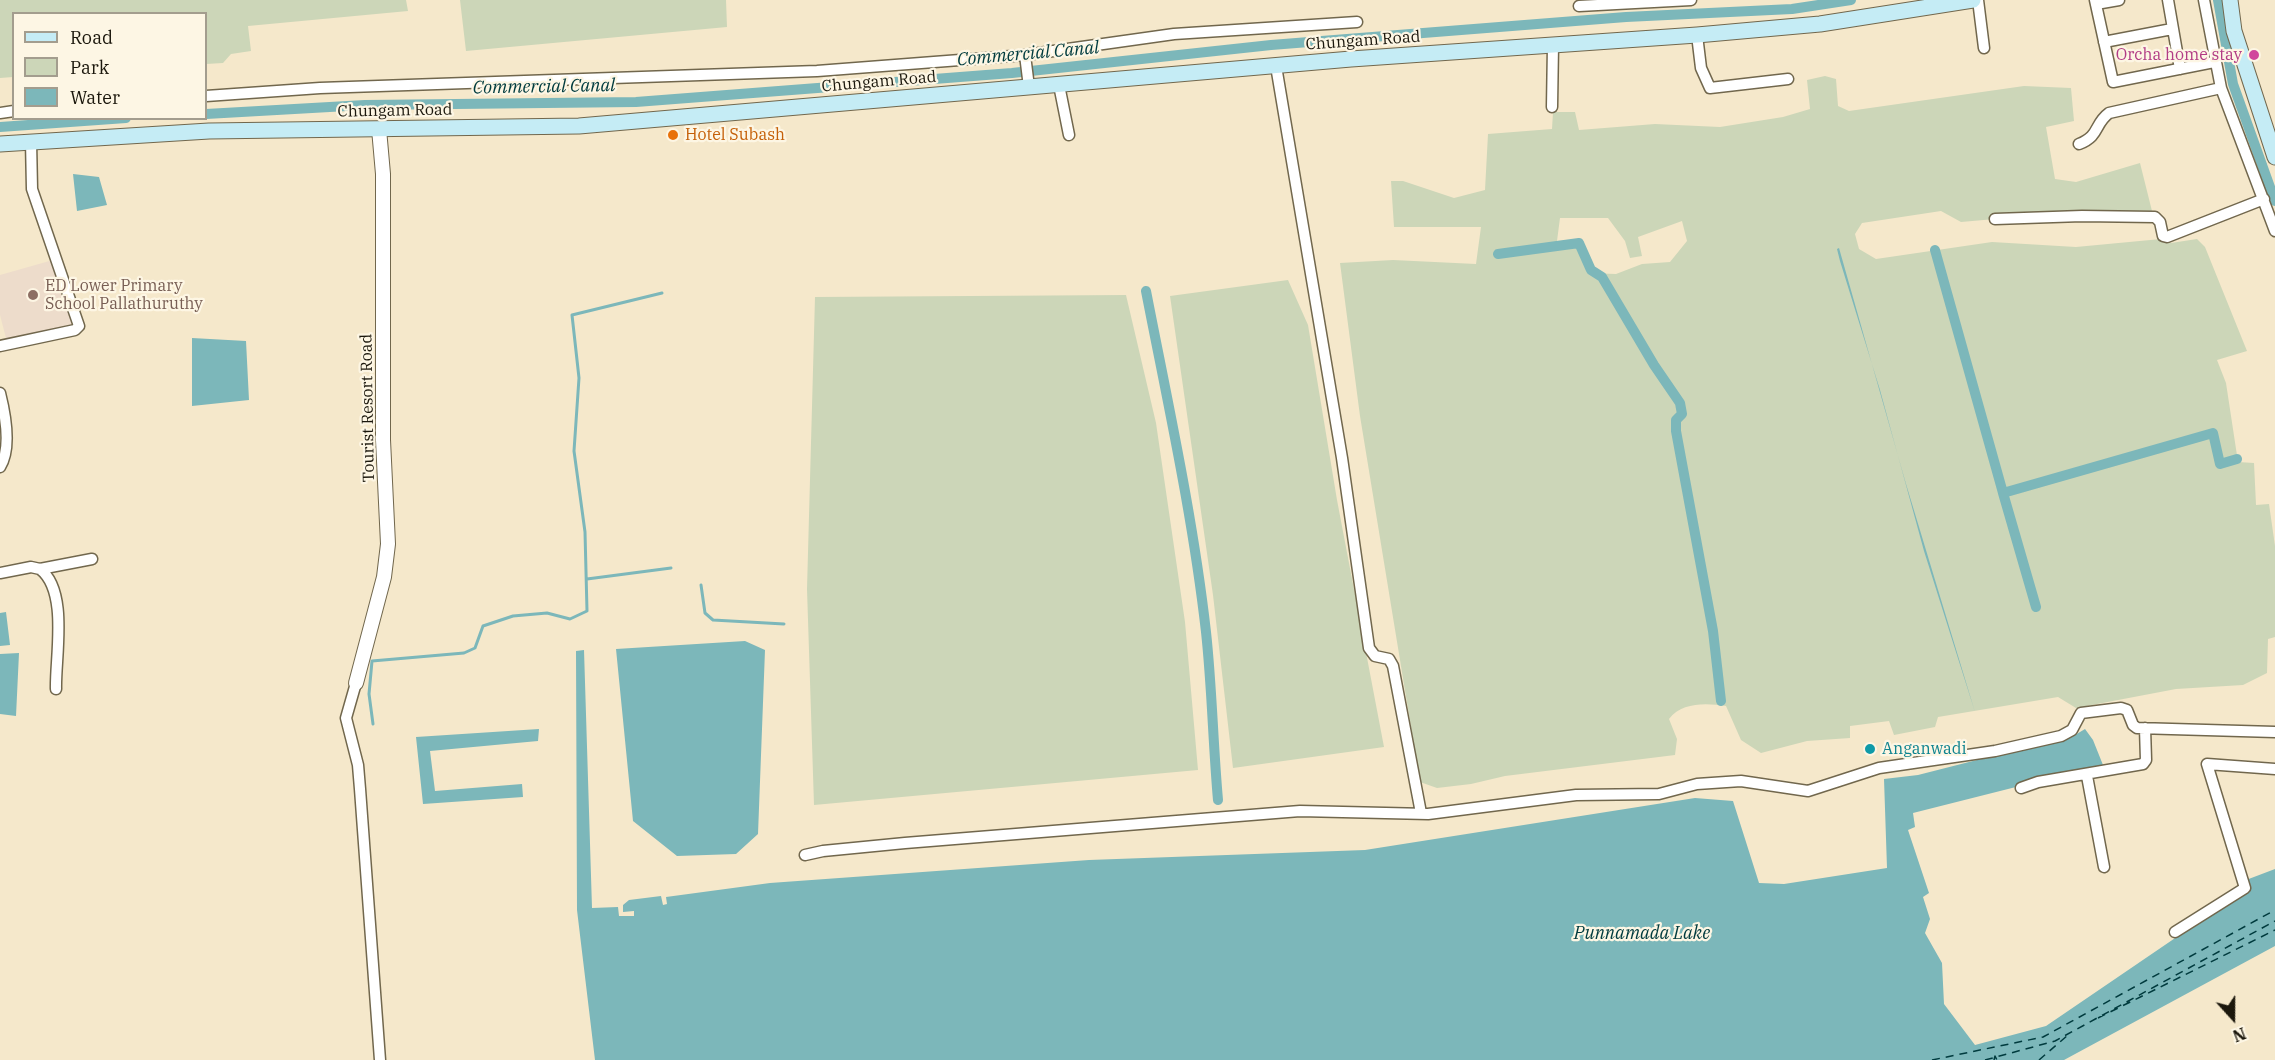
<!DOCTYPE html>
<html>
<head>
<meta charset="utf-8">
<style>
	body { margin:0 }
	#map { position:relative; width:2275px; height:1060px; overflow:hidden; background:#f5e8cb; font-family:"IBM Plex Serif",serif }
	canvas { display:block }
	.legend { position:absolute; left:12px; top:12px; width:195px; height:108px; box-sizing:border-box; background:#fdf6e4; border:2px solid #a39d8e; margin:0; padding:8px 10px; list-style:none; font-size:18px; color:#1b170c }
	.legend li { display:flex; align-items:center; gap:12px; height:30px }
	.legend b { width:30px; border:2px solid #a39d8e }
	.north { position:absolute; left:2203px; top:988px; width:60px; height:60px; -webkit-text-stroke:4px #fdf6e4; paint-order:stroke; rotate:159deg; font-size:16px; font-weight:700; line-height:24px; text-align:center; color:#1b170c }
	.north::after { content:''; display:block; margin:auto; width:21px; height:27px; background:#1b170c; clip-path:polygon(50% 0,100% 100%,50% 72%,0 100%) }
</style>
</head>
<body>
<div id="map">
<canvas width="2275" height="1060"></canvas>
<ul class="legend">
<li><b style="height:8px;background:#c5ecf5"></b>Road</li>
<li><b style="height:16px;background:#ccd6b8"></b>Park</li>
<li><b style="height:16px;background:#7cb7ba"></b>Water</li>
</ul>
<div class="north">N</div>
</div>
<script>
const context = document.querySelector('canvas').getContext('2d');
context.lineJoin = 'round';
function fillPath(path, color) {
  context.fillStyle = color;
  context.fill(path, 'evenodd');
}
function strokePath(path, color, width, dash) {
  context.strokeStyle = color;
  context.lineWidth = width;
  context.lineCap = dash ? 'butt' : 'round';
  context.setLineDash(dash || []);
  context.stroke(path);
}
function write(font, color, halo, rows, align = 'center') {
  context.font = font + ' "IBM Plex Serif",serif';
  context.lineWidth = 4.5;
  context.setLineDash([]);
  context.textBaseline = 'middle';
  context.strokeStyle = halo;
  context.fillStyle = color;
  for (const [text, x, y, turn = 0] of rows) {
    context.save();
    context.translate(x, y);
    context.rotate((+turn || 0) * Math.PI / 180);
    context.textAlign = isNaN(turn) ? turn : align;
    if (halo) context.strokeText(text, 0, 0);
    context.fillText(text, 0, 0);
    context.restore();
  }
}
fillPath(new Path2D(`
	M53,260L76,324L7,342L0,315V275Z`), '#eddccb');
fillPath(new Path2D(`
	M0,0H406L408,11L248,26L251,51L231,54L223,63L206,64V14H14L13,77L0,78Z
	M460,0H726L727,27L466,51Z
	M1825,76L1836,79L1838,106L1849,111L2024,86L2071,88L2074,121L2046,127L2055,179L2076,182L2140,163L2153,215H2040L1961,222L1941,211L1862,223L1855,234L1859,249L1876,259L1992,242L2076,247L2161,239L2171,243L2197,239L2205,247L2247,351L2217,360L2226,383L2238,462L2254,463L2256,505L2269,504L2275,546V637L2268,639L2267,673L2243,685L2176,689L2076,708L2058,697L1938,717L1935,727L1894,735L1889,721L1850,726V738L1807,741L1761,753L1741,740L1726,706C1706,703 1682,702 1669,719L1677,739L1675,755L1505,776L1471,784L1437,788L1420,782L1360,416L1340,263L1393,260L1476,264L1481,227H1394L1391,181H1403L1454,198L1485,190L1488,134L1552,129L1553,112H1575L1579,130L1655,124L1720,127L1783,117L1810,109L1807,80ZM1560,218H1608L1625,241L1630,258L1642,256L1638,237L1682,221L1687,241L1670,262L1642,264L1616,274L1587,273L1578,240L1557,241Z
	M1288,280L1308,325L1337,500L1384,747L1233,768L1213,595L1170,296Z
	M1126,295L1156,423L1185,622L1198,770L814,805L807,589L815,297Z`), '#ccd6b8');
fillPath(new Path2D(`
	M73,174L99,177L107,205L77,211Z
	M1839,248L1906,484L1975,712L1924,551L1880,390L1840,261L1837,249Z
	M192,338L246,341L249,400L192,406Z
	M6,612L10,645L0,646V613Z
	M745,641L765,650L758,834L736,854L677,856L633,821L616,649Z
	M584,650L592,908L618,907L619,916H634V911L623,912V905L629,900L661,896L663,905L667,904L666,897L770,883L1089,860L1365,850L1695,798L1733,801L1759,883L1784,884L1887,868L1884,779L1918,775L2075,735L2085,729L2093,740L2103,765L1913,813L1915,827L1908,830L1929,893L1923,897L1930,919L1925,933L1942,963L1944,1004L1975,1045L2046,1026L2231,900L2246,880L2275,869V946L2064,1060H595L577,910L576,651Z
	M19,653L16,716L0,714V654Z
	M539,729L538,741L430,751L435,791L522,784L523,797L423,804L416,737Z`), '#7cb7ba');
strokePath(new Path2D(`
	M587,579L671,568
	M701,585L705,613L713,620L784,624
	M373,724L369,694L372,661L464,653L475,648L483,626L513,616L547,613L570,619L587,611L585,532L574,451L579,378L572,315L662,293`), '#7cb7ba', 3);
strokePath(new Path2D(`
	M2218,0L2233,84L2275,201
	M206,114L365,105L636,102L1012,73L1271,45L1626,17L1792,9L1851,0
	M0,127L126,118
	M1935,250L2003,493
	M1498,254L1579,243L1591,270L1602,277L1654,365L1680,403L1682,414L1676,420V431L1713,631L1721,701
	M1146,291C1168,404 1193,517 1206,632C1212,687 1213,744 1218,800
	M2036,607L2003,493L2213,433L2220,464L2237,459`), '#7cb7ba', 10);
strokePath(new Path2D(`
	M2098,1018L2275,930
	M1932,1060L2043,1037L2275,910
	M1985,1060L2055,1041L2275,921
	M1994,1060L1995,1056L1997,1060
	M2039,1060L2068,1035`), '#003b3e', 1.5, [8, 6]);
const minor = new Path2D(`
	M1978,0L1984,48
	M2095,0L2113,82L2214,62
	M2168,0L2180,69
	M2204,0L2221,88L2275,231
	M2096,4L2119,0
	M1579,6L1691,0
	M1697,35L1701,68L1710,88L1788,79
	M2104,42L2172,29
	M1025,55L1029,87
	M1276,66L1342,458L1369,648L1375,656L1389,659L1393,666L1421,813
	M1059,85L1069,135
	M206,96L320,88L817,71L1025,55L1174,34L1357,22
	M1552,107L1553,45
	M0,113L14,111
	M2079,144C2100,136 2094,124 2109,113L2221,88
	M1995,219L2082,216L2155,217L2160,222L2163,236L2167,237L2264,199
	M0,346L75,330L79,326L32,189L31,141
	M0,393C5,413 12,448 0,467
	M40,569L92,559
	M0,573L31,567L40,569C69,591 55,658 56,689
	M356,683L346,718L358,765L360,789L380,1060
	M2087,776L2104,867
	M2021,788L2038,782L2143,764L2146,760L2145,728
	M805,855L823,851L905,843L1300,811L1428,814L1576,795L1659,794L1697,784L1741,781L1808,791L1879,768L1995,751L2061,736L2072,730L2081,713L2121,708L2127,710L2133,725L2137,728L2275,732
	M2175,932L2245,888L2207,764L2275,769`);
const tertiary = new Path2D(`
	M356,683L384,577L388,544L383,440V174L379,129`);
const secondary = new Path2D(`
	M2230,0L2234,31L2275,157
	M0,144L209,131L579,126L1351,59L1697,35L1820,24L1973,0`);
strokePath(minor, '#71674d', 13);
strokePath(tertiary, '#71674d', 16);
strokePath(secondary, '#71674d', 17);
strokePath(minor, '#fff', 10);
strokePath(tertiary, '#fff', 14);
strokePath(secondary, '#c5ecf5', 15);
for (const [x, y, r, color] of [
	[2254,55,6,"#d1479c"],
	[673,135,6,"#e8710a"],
	[33,295,6,"#8d6e63"],
	[1870,749,6,"#0f9aa8"]
]) {
  const dot = new Path2D();
  dot.arc(x, y, r, 0, 2 * Math.PI);
  context.fillStyle = color;
  context.fill(dot);
  strokePath(dot, '#fdf6e4', 2);
}
write('16px', '#1b170c', '#fdf6e4', [
	["Chungam Road",1363,41,-4],
	["Chungam Road",879,82,-5],
	["Chungam Road",395,111,-1],
	["Tourist Resort Road",368,408,-91]
]);
write('16px', '#b23c85', '#fdf6e4', [
	["Orcha home stay",2242,55]
], 'right');
write('16px', '#c56008', '#fdf6e4', [
	["Hotel Subash",685,135]
], 'left');
write('16px', '#785e54', '#fdf6e4', [
	["ED Lower Primary",45,286],
	["School Pallathuruthy",45,304]
], 'left');
write('16px', '#0d838f', '#fdf6e4', [
	["Anganwadi",1882,749]
], 'left');
write('italic 18px', '#003b3e', '#fdf6e4', [
	["Commercial Canal",1028,54,-5],
	["Commercial Canal",544,87,-1],
	["Punnamada Lake",1642,934]
]);
</script>
</body>
</html>
